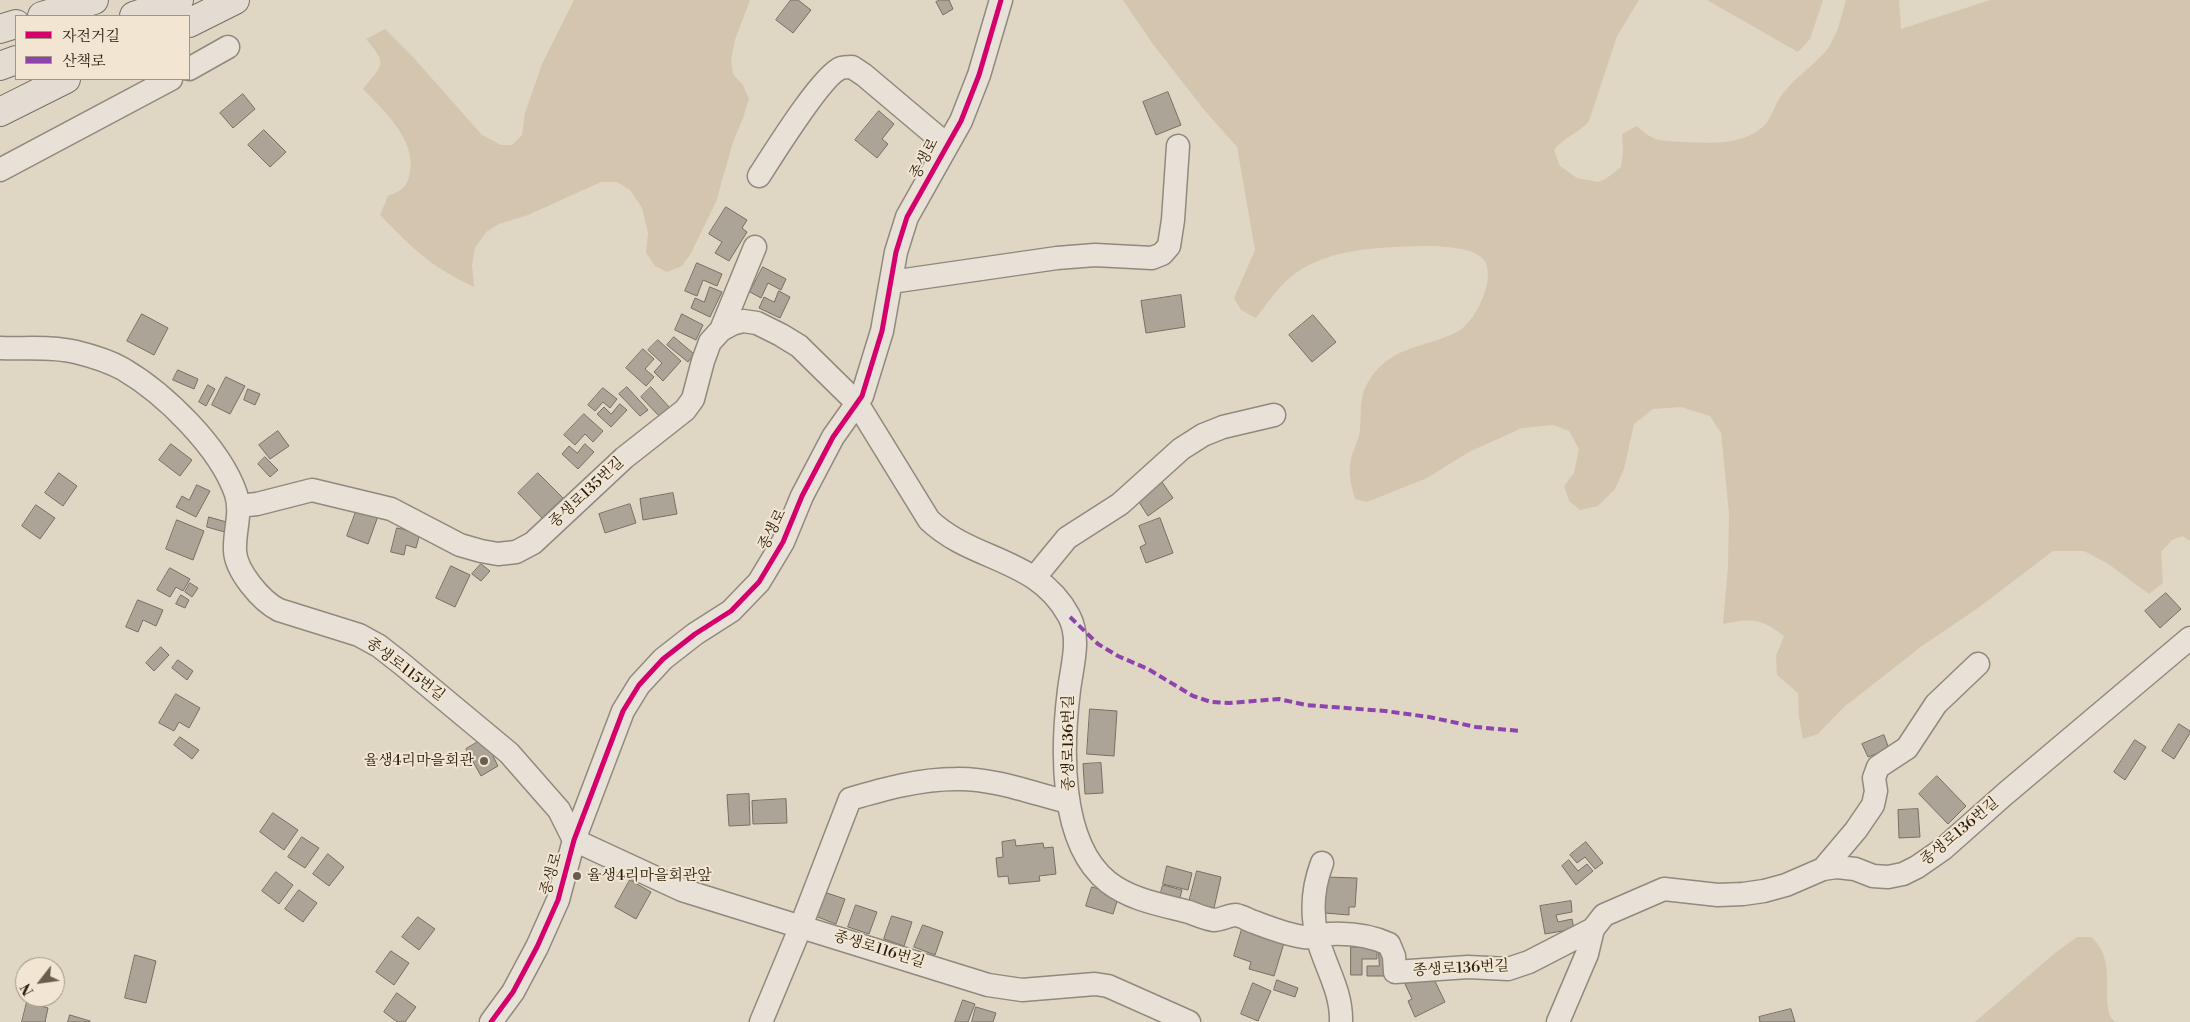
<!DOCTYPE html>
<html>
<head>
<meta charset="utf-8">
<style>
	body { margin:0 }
	#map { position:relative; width:2190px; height:1022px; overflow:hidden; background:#e0d6c4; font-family:"Libre Bodoni","Noto Serif KR",serif }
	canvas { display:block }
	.legend { position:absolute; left:15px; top:15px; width:175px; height:65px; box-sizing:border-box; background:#f2e6d2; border:1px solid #a19684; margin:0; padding:6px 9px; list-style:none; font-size:15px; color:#281d0e }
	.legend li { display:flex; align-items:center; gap:10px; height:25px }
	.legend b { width:25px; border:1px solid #a19684 }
	.north { position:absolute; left:15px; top:957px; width:50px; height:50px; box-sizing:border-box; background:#f2e6d2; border:1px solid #a19684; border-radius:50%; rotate:240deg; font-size:14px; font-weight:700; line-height:20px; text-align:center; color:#281d0e }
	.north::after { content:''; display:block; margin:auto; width:18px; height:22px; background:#685e4e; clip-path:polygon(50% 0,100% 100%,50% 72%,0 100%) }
</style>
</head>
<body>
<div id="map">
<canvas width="2190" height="1022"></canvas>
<ul class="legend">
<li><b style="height:6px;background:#d6006c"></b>자전거길</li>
<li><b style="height:6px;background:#8e44ad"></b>산책로</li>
</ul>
<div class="north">N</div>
</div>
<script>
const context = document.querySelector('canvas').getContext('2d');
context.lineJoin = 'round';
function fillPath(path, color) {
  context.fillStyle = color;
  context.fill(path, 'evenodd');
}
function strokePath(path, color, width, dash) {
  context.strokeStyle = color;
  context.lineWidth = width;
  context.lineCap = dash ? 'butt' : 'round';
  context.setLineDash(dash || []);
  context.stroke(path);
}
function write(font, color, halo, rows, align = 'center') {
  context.font = font + ' "Libre Bodoni","Noto Serif KR",serif';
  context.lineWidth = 4;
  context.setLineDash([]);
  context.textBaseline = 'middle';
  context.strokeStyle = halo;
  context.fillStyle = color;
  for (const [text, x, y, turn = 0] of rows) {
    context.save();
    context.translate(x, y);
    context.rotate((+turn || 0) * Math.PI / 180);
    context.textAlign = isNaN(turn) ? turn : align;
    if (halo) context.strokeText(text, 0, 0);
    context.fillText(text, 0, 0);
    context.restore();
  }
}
fillPath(new Path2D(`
	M574,0H750L735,40L731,60L733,74L743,85L749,99L743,118L733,142L716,202L691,253L682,266L667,272L655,266L646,253L648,233L642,208L630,190L617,182H601L528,215L499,224L486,232L475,248L472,265L474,287C431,267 413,249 380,215L388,196C402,191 408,186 410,172C416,139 383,110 363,89C382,64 389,66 366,39L385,29L413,57L482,135L501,145H512L522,135L525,113L542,64Z
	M1123,0H1639L1617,36L1589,121C1578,134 1565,136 1554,150L1560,166L1577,178L1598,182L1607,178L1621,167L1623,151L1622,134L1637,126C1652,142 1664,141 1685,142C1709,143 1734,145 1756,132C1772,122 1771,112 1779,99C1791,80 1810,69 1825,52C1837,38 1841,17 1846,0H1899L1901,29L1990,0H2190V541L2183,536L2172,540L2161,552L2163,583L2149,594L2107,563L2084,551H2053L1978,608L1922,646L1844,707L1818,734L1803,739L1799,717L1798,693L1777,675L1776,656L1784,636C1761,618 1752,618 1723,624L1728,566L1729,514L1721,433L1710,416L1681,407L1653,409L1634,424L1624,469L1615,489L1598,506L1580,510L1569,501L1564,486L1574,473L1579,449L1569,431L1553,425L1522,428L1469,452L1427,478L1367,502L1355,499C1351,486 1348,472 1351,459C1353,449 1359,440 1360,430C1362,410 1358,397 1370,379C1391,346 1425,348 1457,332C1475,323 1497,278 1484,260C1475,247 1439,246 1424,246C1382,247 1331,248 1296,273C1279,285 1268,302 1256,318L1241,310L1234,298L1255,250L1237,147L1205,111L1152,43Z
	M1707,0H1823L1810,39L1798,52Z
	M2077,937H2091C2121,962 2096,1009 2116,1022H1975L2055,953Z`), '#d4c6ae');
const building = new Path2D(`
	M791,0H798L811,10L793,33L776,20Z
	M940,0H949L953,9L943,15L936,2Z
	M1168,92L1181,125L1156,135L1143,102Z
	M243,94L255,109L233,128L220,113Z
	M879,111L894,124L882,139L888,144L877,158L855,140Z
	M264,130L286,152L270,167L248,145Z
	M726,207L747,220L742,228L747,232L729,261L715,253L722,242L709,234Z
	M697,263L722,274L717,286L703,280L697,296L685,291Z
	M763,267L786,279L781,290L768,283L761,298L750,292Z
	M710,287L722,292L710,317L691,308L695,298L704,302Z
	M779,291L790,297L780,318L759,308L764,297L774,302Z
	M1181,295L1185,327L1146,333L1141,301Z
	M142,314L168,328L154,355L127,341Z
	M682,314L703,325L696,340L675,330Z
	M1313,315L1336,342L1312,362L1289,335Z
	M674,337L694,354L688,362L667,345Z
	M658,340L681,361L663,381L654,372L662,363L648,350Z
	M643,349L654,359L645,369L654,377L646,386L626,368Z
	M178,370L198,379L194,389L173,380Z
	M226,377L245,386L230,414L212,405Z
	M208,385L215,389L206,406L199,402Z
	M627,387L648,410L640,416L619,394Z
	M651,387L670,408L660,417L641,397Z
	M603,388L617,399L610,408L603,402L595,411L588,405Z
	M248,389L260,394L255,405L244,400Z
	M620,404L627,410L611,427L597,414L604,407L611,414Z
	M584,414L603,431L593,442L585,434L575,445L564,435Z
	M278,431L289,446L270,459L259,445Z
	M171,444L192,460L180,476L159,460Z
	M585,444L594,452L578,469L562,454L569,446L577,453Z
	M265,457L278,470L270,477L258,464Z
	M59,473L77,486L63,506L45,493Z
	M538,473L563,498L542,518L518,493Z
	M1162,482L1173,498L1148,516L1137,499Z
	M197,485L210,491L196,517L176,507L182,496L189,500Z
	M673,493L677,514L643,520L640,499Z
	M630,504L636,523L605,533L599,514Z
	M36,505L55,518L40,539L22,526Z
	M357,509L378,516L368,544L347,536Z
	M209,517L230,523L228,533L207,527Z
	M1160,518L1173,553L1146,563L1140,547L1146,544L1139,526Z
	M177,520L204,531L193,560L166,549Z
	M397,528L420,533L416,548L406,545L404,555L391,552Z
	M481,564L490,571L481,581L472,574Z
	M451,566L470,575L455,607L436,598Z
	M170,568L190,579L183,591L176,587L170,597L157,590Z
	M190,583L198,588L192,597L185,592Z
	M2166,593L2181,609L2160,628L2145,611Z
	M181,595L189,600L185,608L176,604Z
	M138,600L163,610L156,626L143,620L138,632L126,627Z
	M161,647L169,655L154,671L146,663Z
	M178,660L193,671L187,680L172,668Z
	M176,694L200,708L189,728L179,722L174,731L159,723Z
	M1090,709L1117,711L1114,756L1087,754Z
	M2179,724L2190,731V733L2174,759L2162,751Z
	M1884,735L1889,749L1868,757L1862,744Z
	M180,737L199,750L192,759L174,745Z
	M483,739L498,754L493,756L498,766L481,776L466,749Z
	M2135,740L2146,747L2125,780L2114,772Z
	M1101,763L1103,793L1085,794L1083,764Z
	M1937,776L1966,806L1948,824L1919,794Z
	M749,794L750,825L729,826L727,795Z
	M786,799L787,823L753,824L752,801Z
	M1918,809L1920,837L1899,838L1898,810Z
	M273,813L298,830L284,850L260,832Z
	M302,837L319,848L305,868L288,857Z
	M1015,840L1016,846L1043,843L1044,848L1053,847L1056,874L1039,876L1040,881L1009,884L1008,876L998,877L996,858L1003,857L1002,842Z
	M1586,842L1603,863L1595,869L1585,857L1577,863L1570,855Z
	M328,854L344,867L329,886L313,874Z
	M1569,860L1578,871L1587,864L1593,871L1576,885L1562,866Z
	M1167,866L1192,873L1188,890L1163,884Z
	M1197,871L1221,877L1214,908L1189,902Z
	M276,872L293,885L279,904L262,891Z
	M1326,877L1357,878L1355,907H1349V915L1325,913V904L1319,903Z
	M630,880L651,892L636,919L615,907Z
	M1163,885L1182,890L1179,901L1160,896Z
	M1092,887L1119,895L1113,914L1086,906Z
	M299,890L317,903L303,922L285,909Z
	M824,892L845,899L836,924L815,916Z
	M1571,901L1572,912L1556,915L1558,922L1572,919L1574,929L1545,934L1540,906Z
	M856,905L877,912L869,934L848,927Z
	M892,916L912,922L904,946L884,939Z
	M418,917L435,929L419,950L402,937Z
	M923,925L943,932L935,955L914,947Z
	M1242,929L1284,943L1274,976L1249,969L1251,962L1234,956Z
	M1351,947H1377V959H1362V975H1351Z
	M391,951L409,963L394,985L376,972Z
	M1379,953L1389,954V976H1367V966H1379Z
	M135,955L156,961L146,1003L125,998Z
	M1432,975L1445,1002L1415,1017L1408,1001L1412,999L1405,984L1418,978L1419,982Z
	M1277,980L1298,988L1295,997L1274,990Z
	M1253,983L1271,991L1258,1021L1241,1014Z
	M397,993L416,1007L405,1022H397L384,1012Z
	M963,1000L975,1004L968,1022H955Z
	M27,1002L48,1008L45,1022H22Z
	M976,1007L996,1013L993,1022H972Z
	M1791,1009L1795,1022H1760L1759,1017Z
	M70,1015L90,1021V1022H68Z`);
fillPath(building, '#aca497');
strokePath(building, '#767064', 1);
const minor = new Path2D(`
	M189,69L228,47
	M0,170L171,79
	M759,176C772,156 822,75 841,68C844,67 849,67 852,67L864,75L947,145
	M891,282L1057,258L1095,255L1152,258L1162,254L1169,246L1173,220L1178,146
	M721,330L755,247
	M0,348C25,349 52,346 76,352C92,356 109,361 123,369C164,393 220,447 236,494C242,514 234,531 235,551C236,571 261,601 279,610L359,635L379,646L402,664L509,753L559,810L574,840L682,890L988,985L1022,990L1095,984L1108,986L1189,1022
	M238,506L257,504L312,490L391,509L460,545L481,551L498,554L516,552L533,543L624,458L685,410L693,399L703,361L710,342L721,330L732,324L743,321L757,323L781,335L799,346L857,403L929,520C973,562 1037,557 1069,616C1081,639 1072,665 1069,690C1062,746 1058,842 1108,882C1131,900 1162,905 1189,912C1197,915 1206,919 1214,920C1221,920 1229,915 1236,915C1242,916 1248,920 1254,922C1270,928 1287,935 1304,937C1313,938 1322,935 1330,934C1351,933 1371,936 1389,944L1394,956L1395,972L1468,967L1508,969L1529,962L1593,929L1604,915L1664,889L1718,895L1743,894L1764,891L1786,885L1823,869L1837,867L1855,869L1873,876L1888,877L1903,874L1917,867L1943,849L2005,794L2190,638
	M1035,577L1067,538L1120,504L1181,449L1203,435L1223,427L1274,415
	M1322,863C1313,887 1311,912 1317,936C1324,965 1342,990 1341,1022
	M1823,869L1856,830L1873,805L1876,791L1874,778L1878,767L1907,748L1936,704L1978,664
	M491,1022L513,992L537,947L558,900L574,840L623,711L639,685L663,659L695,634L731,611L759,582L783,542L802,496L833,437L862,396L882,331L896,252L907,217L961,121L979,75L1001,0
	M761,1022L801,926L850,799C884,789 920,779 956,779C993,778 1032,793 1068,802
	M1558,1022L1587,954L1593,929`);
const highway = new Path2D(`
	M42,16L94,0
	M134,16L179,0
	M189,23L235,0
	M0,29L16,24
	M0,66L16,60
	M0,112L66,79`);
strokePath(minor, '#90897d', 25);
strokePath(highway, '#767064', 30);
strokePath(minor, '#e7e1d8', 22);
strokePath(highway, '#e2dcd2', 28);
strokePath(new Path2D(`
	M1070,617L1098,644L1118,656L1148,669L1193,696L1211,702L1229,703L1279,699L1306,705L1385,711L1429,717L1476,727L1520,731`), '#8e44ad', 4, [8, 4]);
strokePath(new Path2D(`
	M491,1022L513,992L537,947L558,900L574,840L623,711L639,685L663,659L695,634L731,611L759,582L783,542L802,496L833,437L862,396L882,331L896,252L907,217L961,121L979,75L1001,0`), '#d6006c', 5);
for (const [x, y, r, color] of [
	[484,761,5,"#685e4e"],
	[577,876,5,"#685e4e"]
]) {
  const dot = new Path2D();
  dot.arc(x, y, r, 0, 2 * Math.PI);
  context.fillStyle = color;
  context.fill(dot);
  strokePath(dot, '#f2e6d2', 2);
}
write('15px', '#281d0e', '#f2e6d2', [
	["종생로",925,159,-62],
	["종생로135번길",587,493,-43],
	["종생로",773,530,-64],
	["종생로115번길",405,670,37],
	["종생로136번길",1069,743,-90],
	["종생로136번길",1960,832,-40],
	["종생로",552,874,-74],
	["종생로116번길",879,950,17],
	["종생로136번길",1461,969,-3]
]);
write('15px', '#281d0e', '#f2e6d2', [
	["율생4리마을회관",474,761],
	["율생4리마을회관앞",587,876,"left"]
], 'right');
</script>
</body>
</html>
